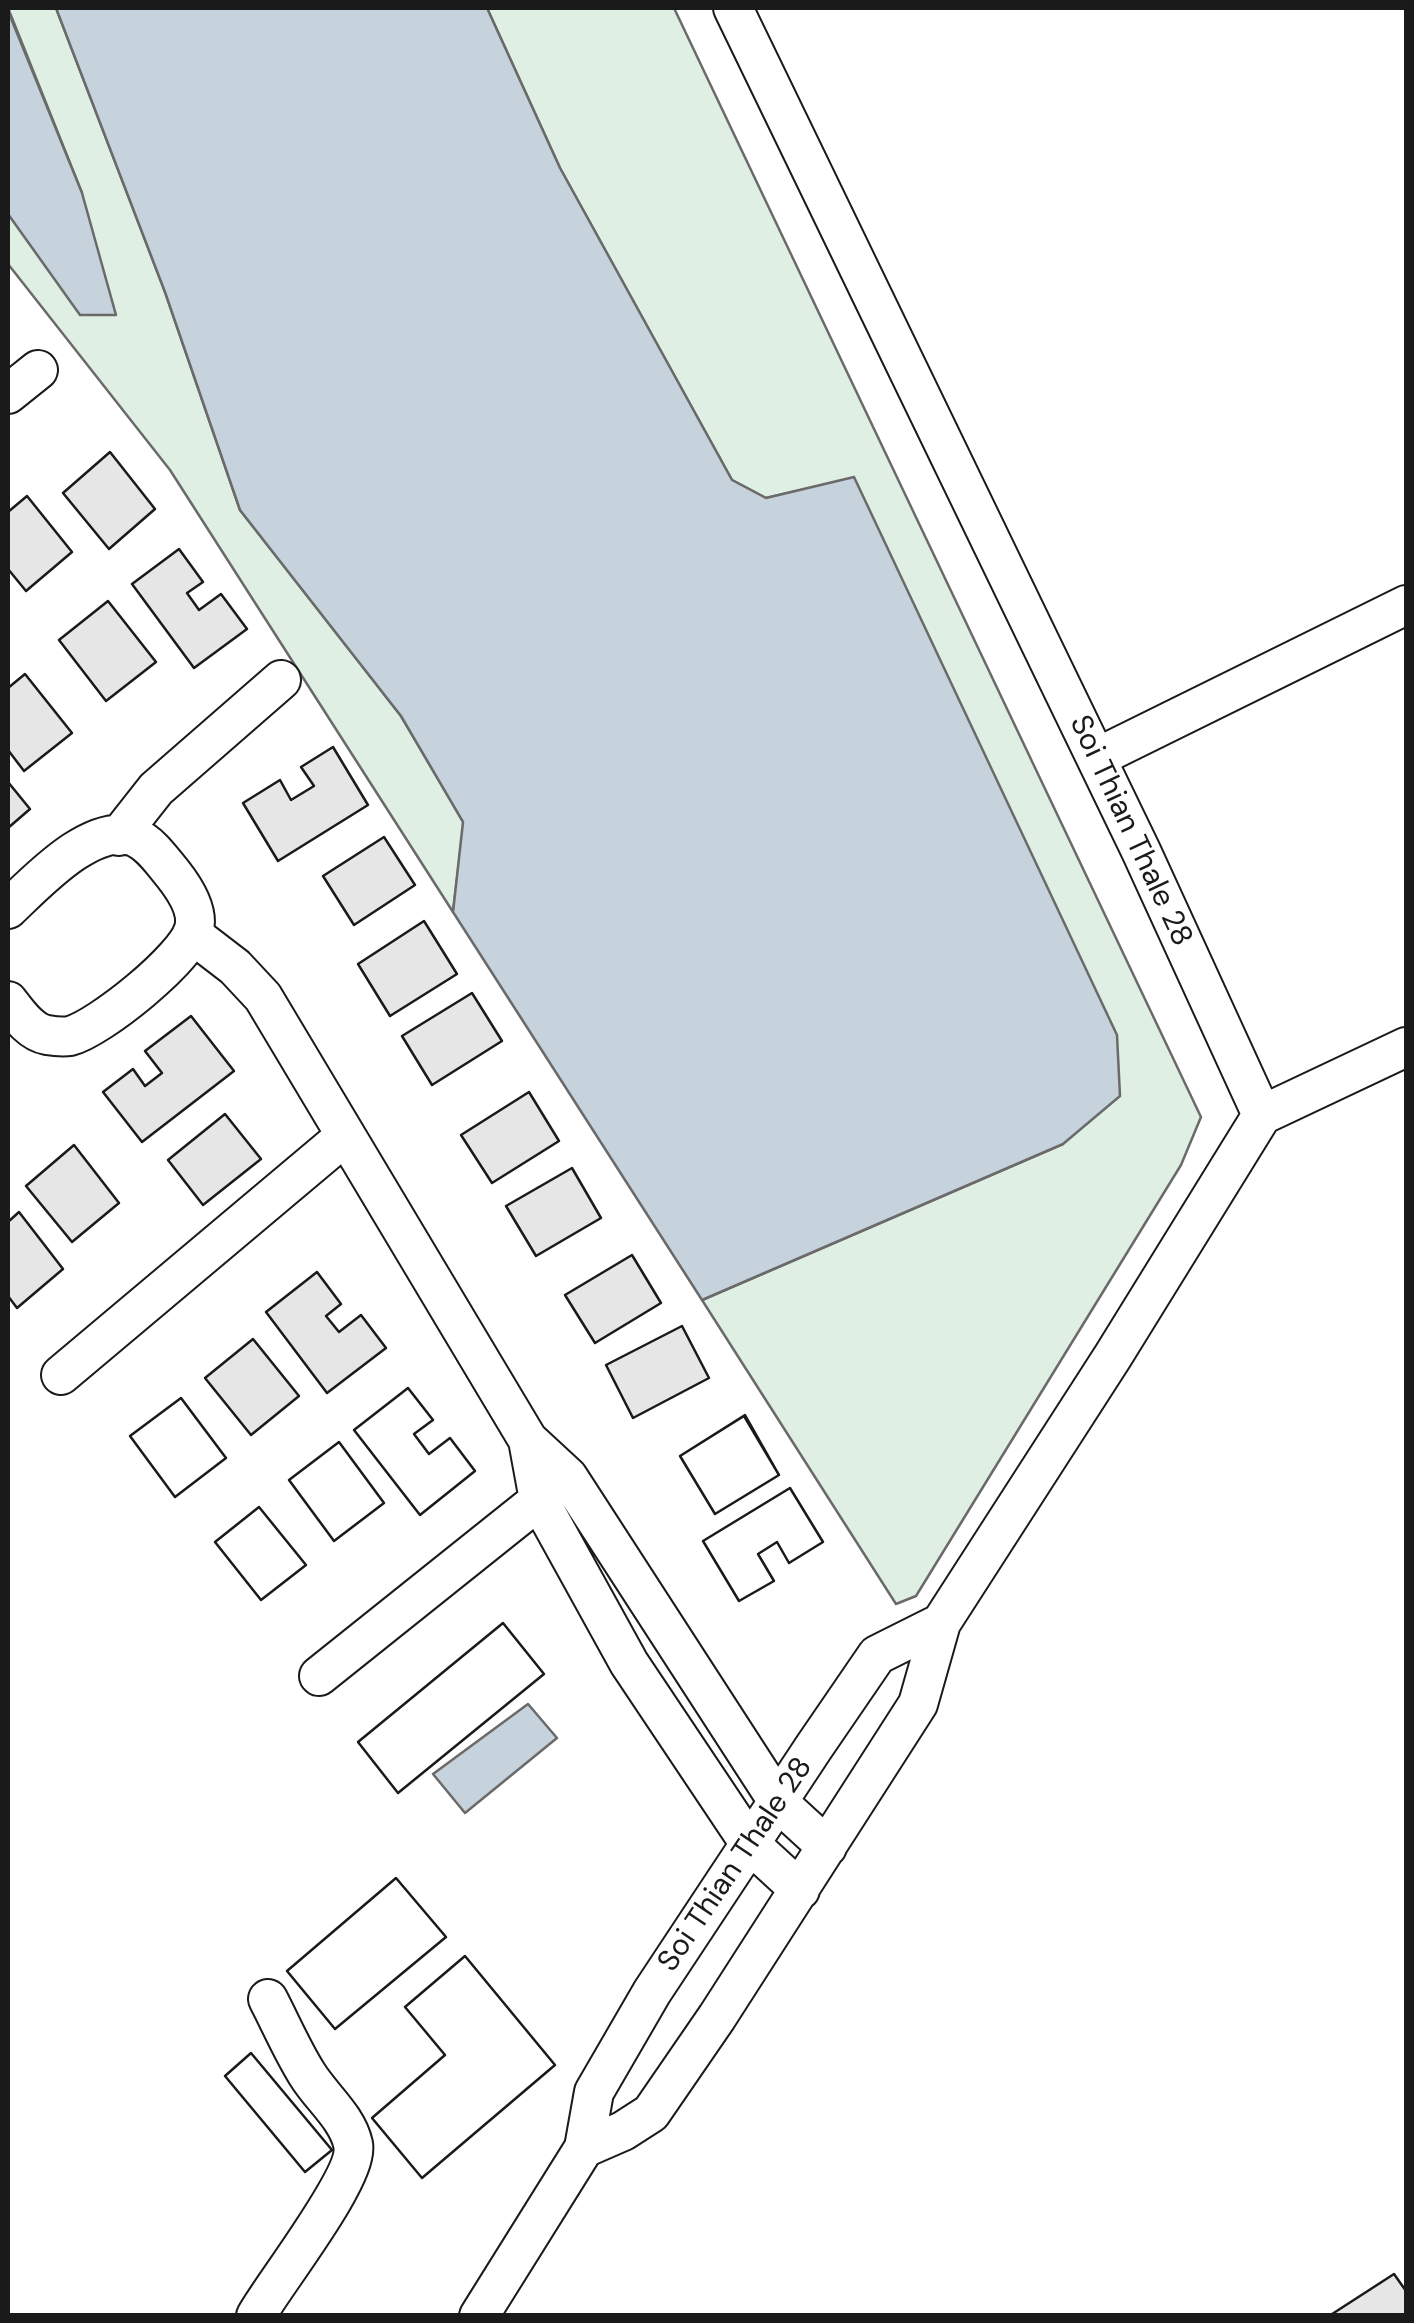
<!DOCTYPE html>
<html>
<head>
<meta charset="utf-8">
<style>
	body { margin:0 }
	#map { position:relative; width:1414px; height:2323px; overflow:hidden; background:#fff; font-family:"DM Sans",sans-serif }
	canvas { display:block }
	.frame { position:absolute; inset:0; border:10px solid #1a1a1a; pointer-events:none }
</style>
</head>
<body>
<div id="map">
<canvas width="1414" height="2323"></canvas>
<div class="frame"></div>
</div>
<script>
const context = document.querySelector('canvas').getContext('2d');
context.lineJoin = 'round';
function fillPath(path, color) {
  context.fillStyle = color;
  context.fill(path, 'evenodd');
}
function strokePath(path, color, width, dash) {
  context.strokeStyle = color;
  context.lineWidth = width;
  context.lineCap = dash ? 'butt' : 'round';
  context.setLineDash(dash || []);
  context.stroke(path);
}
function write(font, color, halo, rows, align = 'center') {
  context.font = font + ' "DM Sans",sans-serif';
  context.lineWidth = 8;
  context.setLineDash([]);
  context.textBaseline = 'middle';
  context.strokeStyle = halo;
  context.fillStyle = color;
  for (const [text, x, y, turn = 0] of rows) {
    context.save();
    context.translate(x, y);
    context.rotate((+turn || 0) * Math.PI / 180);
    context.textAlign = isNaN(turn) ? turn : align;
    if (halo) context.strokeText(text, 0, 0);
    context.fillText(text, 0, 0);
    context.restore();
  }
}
const green = new Path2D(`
	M8,8H56L165,292L240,510L401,716L464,822L453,912L170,470L8,264V214L33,247L82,193Z
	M487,8H674L1201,1117L1181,1165L916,1596L896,1604L702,1300L1063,1144L854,478L766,498L732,480L560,168Z`);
fillPath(green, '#e0efe3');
strokePath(green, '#6a6a6a', 2.5);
const water = new Path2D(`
	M56,8H487L560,168L732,480L766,498L854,477L1117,1035L1120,1096L1063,1144L702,1300L453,912L463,822L401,716L240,510L165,292Z
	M8,11L82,193L116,315H80L8,214Z
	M528,1704L557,1738L465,1813L433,1774Z`);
fillPath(water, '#c6d2dc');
strokePath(water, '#6a6a6a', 2.5);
const building = new Path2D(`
	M110,452L155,509L109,549L63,493Z
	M27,496L72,552L26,591L8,569V512Z
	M179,549L203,582L187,593L199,610L221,594L247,629L194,668L132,584Z
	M108,601L156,662L106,701L59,640Z
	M25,674L72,733L24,771L8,750V688Z
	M333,747L368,805L278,861L243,803L280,780L291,800L314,786L301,767Z
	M8,782L30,809L8,828Z
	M384,837L415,885L354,925L323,876Z
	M424,921L457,974L390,1016L358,964Z
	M472,993L502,1041L432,1085L402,1036Z
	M191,1016L234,1071L142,1142L103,1092L133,1069L145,1086L162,1073L145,1051Z
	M529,1092L559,1141L492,1183L461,1135Z
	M225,1114L261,1159L203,1205L168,1160Z
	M74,1145L119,1203L72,1242L26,1186Z
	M572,1168L601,1218L536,1256L506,1206Z
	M19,1212L63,1269L17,1308L8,1296V1222Z
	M632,1255L661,1303L595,1343L565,1295Z
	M317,1272L341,1304L326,1316L339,1332L361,1315L386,1348L327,1393L266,1312Z
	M682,1326L709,1378L633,1418L606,1365Z
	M253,1339L299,1396L251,1435L205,1378Z
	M408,1388L433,1420L414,1434L429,1454L450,1438L475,1471L420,1515L354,1430Z
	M408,1388L433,1420L414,1434L429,1454L450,1438L475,1471L420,1515L354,1430Z
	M181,1398L226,1458L175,1497L130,1436Z
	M181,1398L226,1458L175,1497L130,1436Z
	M745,1415L779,1475L715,1514L680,1456Z
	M744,1416L779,1475L715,1514L680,1456Z
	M339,1442L384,1503L334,1541L289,1480Z
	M339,1442L384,1503L334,1541L289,1480Z
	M790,1488L823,1542L789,1563L777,1542L758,1554L774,1581L739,1601L703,1541Z
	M790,1488L823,1542L789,1563L777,1542L758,1554L774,1581L739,1601L703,1541Z
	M259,1507L306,1565L261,1600L215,1542Z
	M259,1507L306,1565L261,1600L215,1542Z
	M503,1623L544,1674L398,1793L358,1742Z
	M503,1623L544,1674L398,1793L358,1742Z
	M396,1878L446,1937L335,2029L287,1971Z
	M396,1878L446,1937L335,2029L287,1971Z
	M465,1956L555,2065L422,2178L372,2118L445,2055L405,2007Z
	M465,1956L555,2065L422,2178L372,2118L445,2055L405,2007Z
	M251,2053L332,2150L305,2172L225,2076Z
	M251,2053L332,2150L305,2172L225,2076Z
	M1394,2274L1406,2291V2316H1329Z`);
fillPath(building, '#e6e6e6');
strokePath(building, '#1a1a1a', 2.5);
const minor = new Path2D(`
	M8,394L38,370
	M1096,758L1406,605
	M119,836L156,789L281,680
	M8,909C36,883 92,821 135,837C151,844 162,861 173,874C184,888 199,910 194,929C187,958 100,1028 70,1036C64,1037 53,1036 47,1035C30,1032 18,1014 8,1001
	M192,934L235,967L263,997L528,1440L568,1477L779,1803L827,1847
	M1262,1115L1406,1047
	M61,1375L344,1137
	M528,1440L539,1500L629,1663L750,1844L800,1890
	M319,1676L558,1485
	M584,2148L623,2131L651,2113L717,2017L918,1704L941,1623L1113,1356L1262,1115L1141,851L733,8
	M256,2316C275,2282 360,2176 353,2144C347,2117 321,2097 307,2074C292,2050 281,2024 268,1999
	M479,2316L584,2148L594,2092L652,1992L814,1747L877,1655L941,1623`);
strokePath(minor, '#1a1a1a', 42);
strokePath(minor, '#fff', 38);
write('30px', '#1a1a1a', '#fff', [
	["Soi Thian Thale 28",1130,831,65],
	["Soi Thian Thale 28",736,1865,-56]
]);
</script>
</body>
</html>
